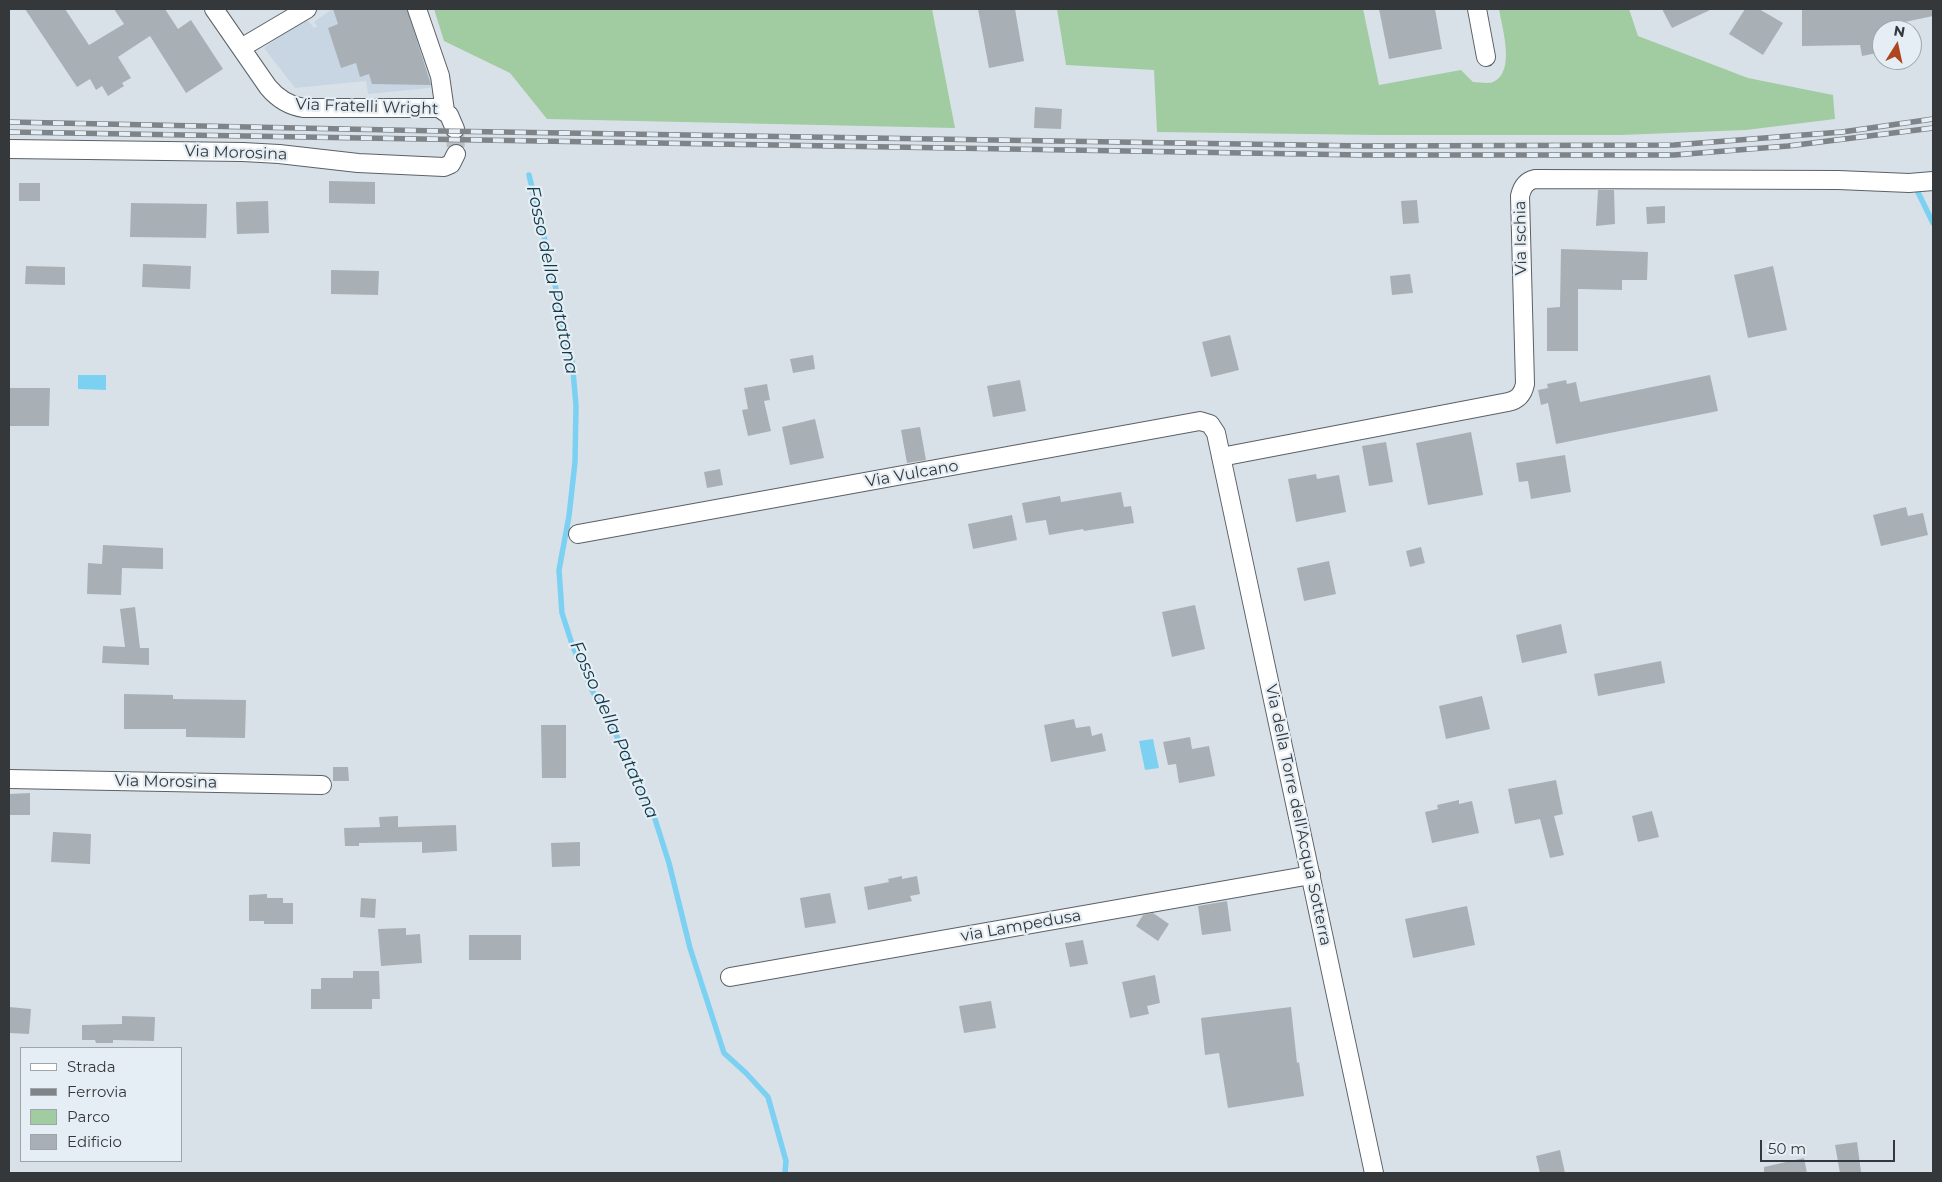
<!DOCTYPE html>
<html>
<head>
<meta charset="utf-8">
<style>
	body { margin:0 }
	#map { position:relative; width:1942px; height:1182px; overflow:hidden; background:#d9e1e8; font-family:Montserrat,sans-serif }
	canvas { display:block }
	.frame { position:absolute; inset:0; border:10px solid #34383a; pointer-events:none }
	.legend { position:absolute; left:20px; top:1047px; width:162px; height:115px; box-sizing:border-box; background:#e6eef5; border:1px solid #9fa5aa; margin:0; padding:6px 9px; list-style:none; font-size:15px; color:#34383a }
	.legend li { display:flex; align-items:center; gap:10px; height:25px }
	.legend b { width:25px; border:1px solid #9fa5aa }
	.north { position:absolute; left:1872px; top:20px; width:50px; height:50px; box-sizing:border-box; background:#e6eef5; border:1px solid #9fa5aa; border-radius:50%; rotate:10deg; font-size:14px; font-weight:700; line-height:20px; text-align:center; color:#34383a }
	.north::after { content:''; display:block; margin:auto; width:18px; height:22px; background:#ad4720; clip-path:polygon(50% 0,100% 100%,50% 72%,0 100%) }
	.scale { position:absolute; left:1760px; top:1140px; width:135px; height:22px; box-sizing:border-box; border:2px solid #34383a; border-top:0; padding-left:6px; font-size:15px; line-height:18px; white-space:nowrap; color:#34383a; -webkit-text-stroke:4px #e6eef5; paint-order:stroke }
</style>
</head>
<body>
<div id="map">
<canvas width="1942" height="1182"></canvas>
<div class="frame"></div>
<ul class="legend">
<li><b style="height:6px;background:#fff"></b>Strada</li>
<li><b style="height:6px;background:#7e8488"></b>Ferrovia</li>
<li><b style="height:14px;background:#a1cba1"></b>Parco</li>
<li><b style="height:14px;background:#a8b0b6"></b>Edificio</li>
</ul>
<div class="north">N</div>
<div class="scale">50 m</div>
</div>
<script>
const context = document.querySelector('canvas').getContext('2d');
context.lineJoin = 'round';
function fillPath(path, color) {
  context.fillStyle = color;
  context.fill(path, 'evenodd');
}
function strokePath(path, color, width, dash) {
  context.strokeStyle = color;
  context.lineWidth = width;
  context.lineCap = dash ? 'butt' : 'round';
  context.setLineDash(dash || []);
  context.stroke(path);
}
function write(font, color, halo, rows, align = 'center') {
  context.font = font + ' Montserrat,sans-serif';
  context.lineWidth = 4.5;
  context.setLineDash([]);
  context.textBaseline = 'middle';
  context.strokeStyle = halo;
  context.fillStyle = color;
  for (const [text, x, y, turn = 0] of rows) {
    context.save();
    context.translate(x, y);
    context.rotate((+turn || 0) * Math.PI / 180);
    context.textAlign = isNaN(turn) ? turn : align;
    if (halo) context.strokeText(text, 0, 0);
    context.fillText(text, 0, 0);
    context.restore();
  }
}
fillPath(new Path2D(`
	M332,9H408L435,85L429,88L368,94L366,81L295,88L264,48L305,17L314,28L317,26L314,22Z`), '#c7d6e2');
fillPath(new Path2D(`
	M434,9H932L955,128L547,119L510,73L444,41Z
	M1057,9H1363L1379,85L1461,70L1473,82C1479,82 1488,84 1493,82C1516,72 1502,28 1499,9H1629L1638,36L1748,78L1833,95L1835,119L1746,130L1621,135H1380L1157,132L1154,70L1066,65Z`), '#a1cba1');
fillPath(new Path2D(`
	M78,375H106V390L78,389Z
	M1153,739L1159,768L1145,770L1139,741Z`), '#7cd1f2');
strokePath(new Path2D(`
	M529,175L553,274L564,331L572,359L576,406L575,462L569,516L559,570L562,613L573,647L592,690L630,761L654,816L669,863L690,948L724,1053L746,1073L768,1097L786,1161L785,1173
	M1914,184L1933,223`), '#7cd1f2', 5.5);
fillPath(new Path2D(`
	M25,9H65L89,45L124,24L114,9H165L178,29L191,20L223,69L186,93L150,36L118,57L131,78L122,83L124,86L108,96L102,86L96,90L90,79L77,87Z
	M333,9H407L431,85L372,84L369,74L360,77L356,63L341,68L328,28L338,24Z
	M978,9H1015L1024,61L989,68Z
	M1379,9H1435L1442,49L1389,59Z
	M1662,9H1712L1672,28Z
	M1745,9H1759L1783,23L1763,55L1729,34Z
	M1802,9H1933V16L1895,24L1896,30H1882V52L1862,56L1860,45L1802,46Z
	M1035,107L1062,109L1061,129L1034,128Z
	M329,181L375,182V204L329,203Z
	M19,183H40V201H19Z
	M1598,190H1614L1615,224L1596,226Z
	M1417,200L1419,223L1403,224L1401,201Z
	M268,201L269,233L237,234L236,202Z
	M131,203L207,204L206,238L130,237Z
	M1665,206V223L1647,224L1646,207Z
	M1561,249L1648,252L1647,280H1622V290L1578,289V351H1547V308L1560,307Z
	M143,264L191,266L190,289L142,287Z
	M26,266L65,267V285L25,284Z
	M1773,266L1787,330L1748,338L1734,275Z
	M331,270L379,271L378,295L331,294Z
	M1410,274L1413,293L1392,295L1390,276Z
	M1230,335L1239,370L1211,377L1202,342Z
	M813,355L815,369L793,373L790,359Z
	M1710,375L1718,411L1556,444L1548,403L1541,405L1538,390L1548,388L1547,384L1566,380L1567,384L1576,382L1580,402Z
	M1020,380L1026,411L993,417L987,386Z
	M767,384L770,400L764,401L771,431L748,436L742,410L748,409L744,388Z
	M9,388H50L49,426H9Z
	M815,419L824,458L790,465L782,427Z
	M920,427L926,460L907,463L901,430Z
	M1471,432L1483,495L1428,505L1416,443Z
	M1386,442L1393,482L1369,486L1362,446Z
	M1565,455L1571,492L1531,499L1528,481L1519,482L1516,463Z
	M720,469L723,485L707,488L704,472Z
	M1316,474L1317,479L1339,475L1346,512L1296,522L1288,479Z
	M1121,492L1124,507L1131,506L1134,523L1084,531L1083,529L1049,535L1046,520L1026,523L1022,503L1060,496L1061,502Z
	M1906,507L1908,516L1923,513L1928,535L1881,546L1873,515Z
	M1012,515L1017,540L973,549L968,524Z
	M103,545L163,548V569L122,568L121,595L87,594L88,563L102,564Z
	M1421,547L1425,563L1410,567L1406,551Z
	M1329,561L1336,594L1304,601L1297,568Z
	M1195,605L1205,649L1172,657L1162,612Z
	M135,607L140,648H149V665L102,663L103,646L125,647L120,609Z
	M1561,624L1567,653L1522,663L1516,635Z
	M1661,661L1665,683L1598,696L1594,674Z
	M124,694L173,695V699L246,700L245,738L186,737V729H124Z
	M1482,696L1490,729L1446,739L1439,706Z
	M1074,719L1076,728L1090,726L1092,736L1102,733L1106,751L1051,762L1044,725Z
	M541,725H566V778H542Z
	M1190,737L1192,749L1209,746L1215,776L1179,783L1176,764L1168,765L1163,742Z
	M333,767H348L349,781H333Z
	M1556,780L1563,814L1554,816L1564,855L1550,858L1540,819L1515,824L1508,789Z
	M30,793V815H9V794Z
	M1459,800V804L1472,801L1479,833L1432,843L1425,812L1438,809L1437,805Z
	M1652,811L1659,837L1638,842L1632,816Z
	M398,816V827L456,825L457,851L422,853V842L359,843V846H345L344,828L380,827L379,817Z
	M53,832L91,834L90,864L51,862Z
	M580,842V866L552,867L551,843Z
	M902,876V879L917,876L920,894L910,896L912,901L868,910L864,887L889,882L888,879Z
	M830,893L836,923L805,928L800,898Z
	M267,894V898H283V903H293V924H264V921H249V895Z
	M361,898L376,899L375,918L360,917Z
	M1227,901L1231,931L1202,935L1198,906Z
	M1467,906L1475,945L1413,958L1405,919Z
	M1153,913L1169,924L1158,941L1136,926L1143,915Z
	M406,928V935L420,934L422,963L381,966L378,929Z
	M469,935H521V960H469Z
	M1083,940L1088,964L1070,967L1065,943Z
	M353,971H379L380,999H372V1009H311V989H321V978H353Z
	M1155,975L1160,1003L1147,1006L1149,1014L1130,1018L1122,982Z
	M991,1001L996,1028L964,1033L959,1006Z
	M9,1007L31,1009L29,1034L9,1033Z
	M1291,1007L1297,1063L1299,1062L1304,1096L1228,1108L1219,1053L1205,1055L1201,1018Z
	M122,1016L155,1017L154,1041L113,1040V1043H96L95,1040H82V1025L122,1024Z
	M1857,1142L1861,1172L1840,1173L1835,1145Z
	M1560,1150L1565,1173H1540L1536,1156Z
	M1804,1158L1807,1173H1764V1167Z`), '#a8b0b6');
strokePath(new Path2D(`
	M455,129L456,154`), '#b8bfc5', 18, [18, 9]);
const minor = new Path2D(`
	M214,9L268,87C278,99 289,106 304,108H439L449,115L455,129
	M417,9L440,76L445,111
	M1477,9L1486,57
	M241,48L307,9
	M9,149L243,152L279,154L358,163L444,167L451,164L456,154
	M1221,457L1508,402C1518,400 1523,394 1525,384L1520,196C1522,187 1526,181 1535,179L1838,180L1909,183L1933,181
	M578,534L1200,421L1210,424L1216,433L1374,1173
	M9,779L322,785
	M730,977L1311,875`);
strokePath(minor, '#5a6167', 20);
strokePath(minor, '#fff', 18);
const rail = new Path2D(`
	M9,122L440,131L1363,146L1674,145L1842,132L1933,119
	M9,132L1362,155H1674L1788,146L1933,128`);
strokePath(rail, '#7e8488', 5.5);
strokePath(rail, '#e6eef5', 4, [11]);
write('16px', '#34383a', '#e6eef5', [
	["Via Fratelli Wright",367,107,2],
	["Via Morosina",236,153,2],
	["Via Ischia",1521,238,-91],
	["Via Vulcano",912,474,-10],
	["Via Morosina",166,782,1],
	["Via della Torre dell'Acqua Sotterra",1298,815,78],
	["via Lampedusa",1021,926,-10]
]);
write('italic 18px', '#113846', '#e6eef5', [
	["Fosso della Patatona",552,280,78],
	["Fosso della Patatona",614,730,66]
]);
</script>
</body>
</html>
